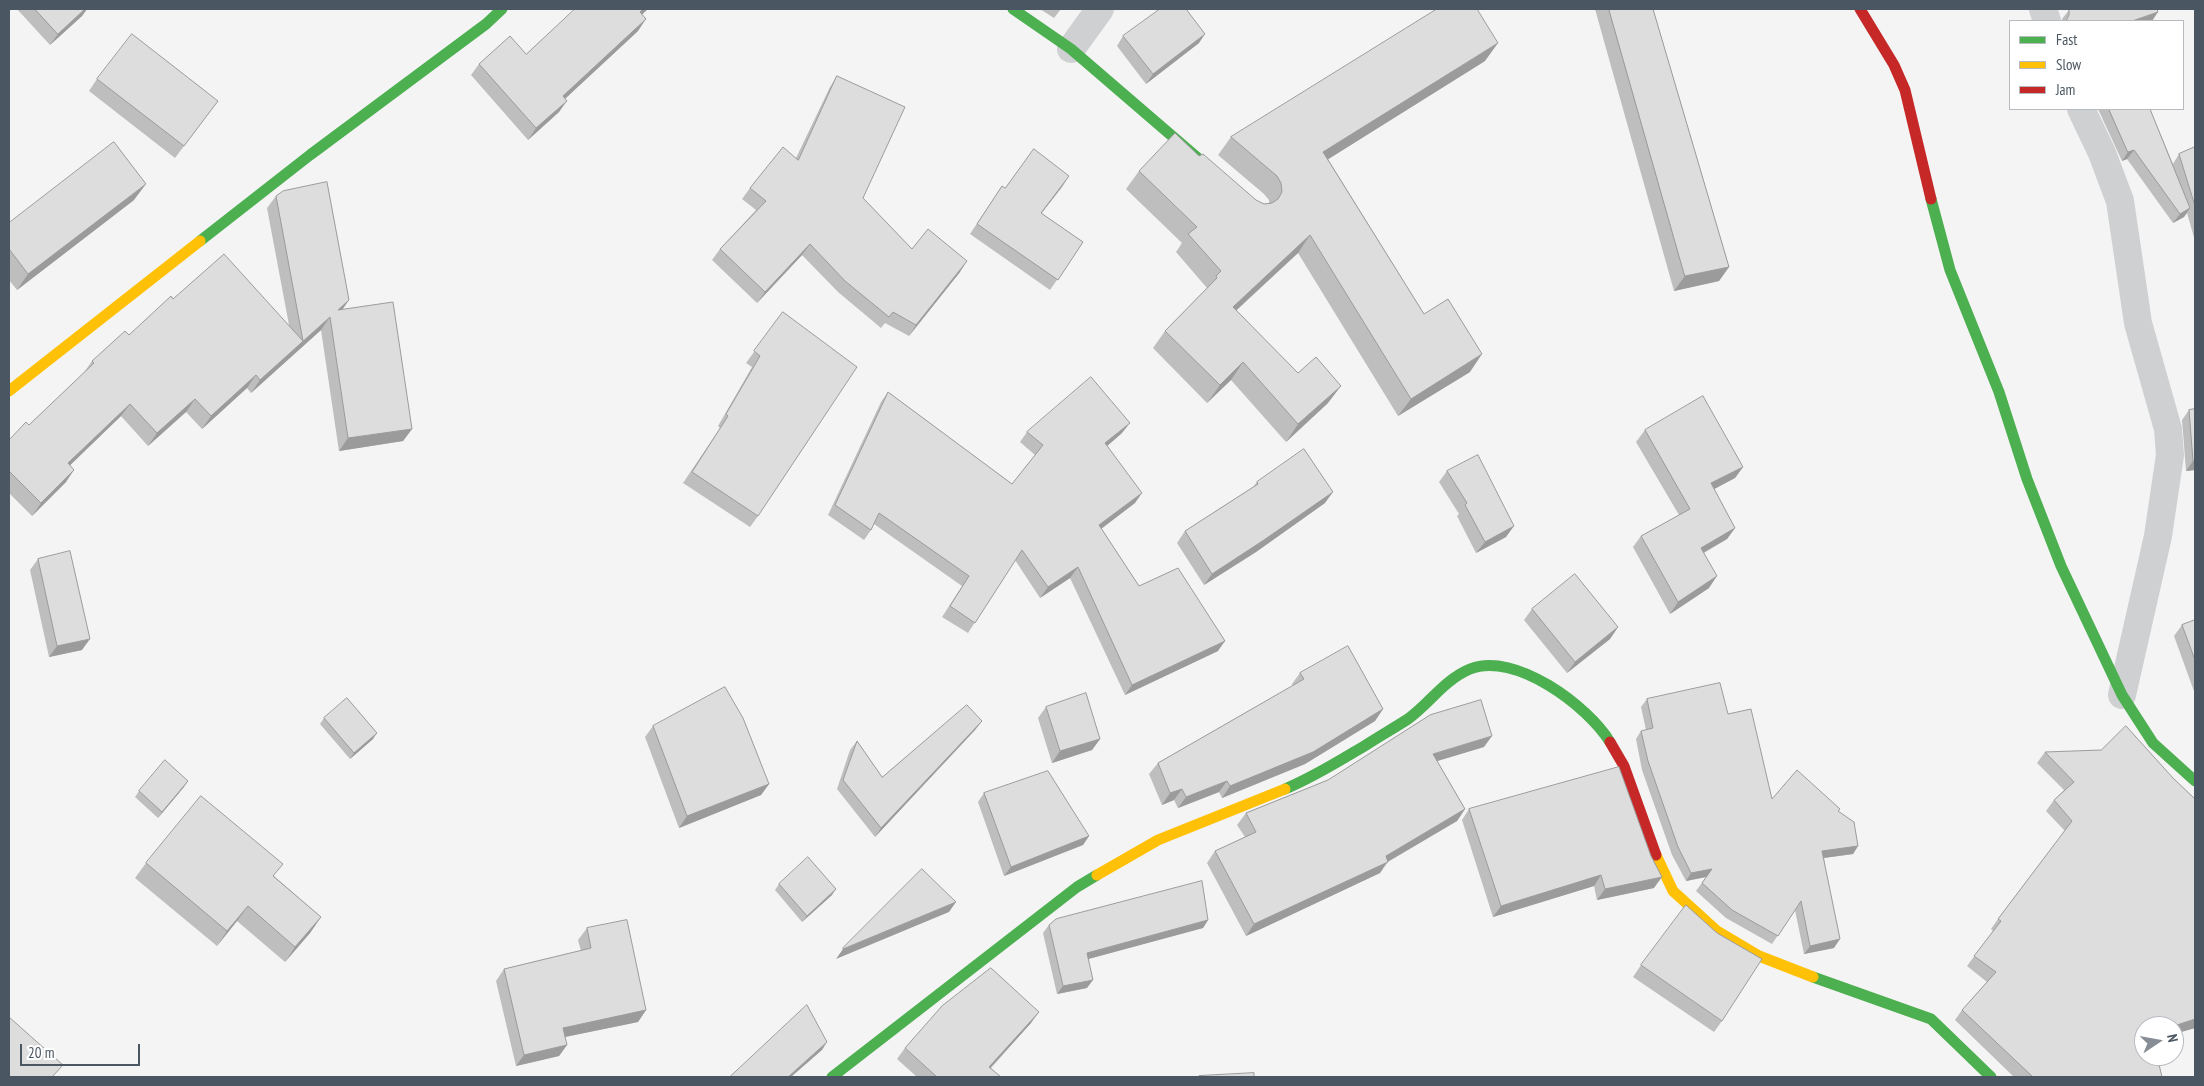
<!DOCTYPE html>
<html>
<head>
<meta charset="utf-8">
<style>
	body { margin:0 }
	#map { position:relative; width:2204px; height:1086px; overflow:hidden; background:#f4f4f4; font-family:"PT Sans Narrow",sans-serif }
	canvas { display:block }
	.frame { position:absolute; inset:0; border:10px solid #4a5661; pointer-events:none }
	.legend { position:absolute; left:2009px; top:20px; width:175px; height:90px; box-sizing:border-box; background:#fff; border:1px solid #b7bbc0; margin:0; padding:6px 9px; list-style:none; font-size:15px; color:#4a5661 }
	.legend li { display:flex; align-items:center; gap:10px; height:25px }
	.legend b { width:25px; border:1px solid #b7bbc0 }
	.north { position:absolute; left:2134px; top:1016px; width:50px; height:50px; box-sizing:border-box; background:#fff; border:1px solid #b7bbc0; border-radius:50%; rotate:78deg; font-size:14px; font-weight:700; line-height:20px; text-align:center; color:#4a5661 }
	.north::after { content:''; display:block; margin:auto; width:18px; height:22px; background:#868d94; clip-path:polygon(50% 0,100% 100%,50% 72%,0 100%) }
	.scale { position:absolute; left:20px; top:1044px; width:120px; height:22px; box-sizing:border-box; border:2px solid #4a5661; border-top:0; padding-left:6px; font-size:15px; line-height:18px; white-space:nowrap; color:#4a5661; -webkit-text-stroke:4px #fff; paint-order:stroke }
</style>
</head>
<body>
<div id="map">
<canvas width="2204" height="1086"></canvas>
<div class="frame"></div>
<ul class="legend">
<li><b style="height:6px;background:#4caf50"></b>Fast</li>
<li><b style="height:6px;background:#ffc107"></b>Slow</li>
<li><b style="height:6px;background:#c62828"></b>Jam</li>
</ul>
<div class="north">N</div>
<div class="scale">20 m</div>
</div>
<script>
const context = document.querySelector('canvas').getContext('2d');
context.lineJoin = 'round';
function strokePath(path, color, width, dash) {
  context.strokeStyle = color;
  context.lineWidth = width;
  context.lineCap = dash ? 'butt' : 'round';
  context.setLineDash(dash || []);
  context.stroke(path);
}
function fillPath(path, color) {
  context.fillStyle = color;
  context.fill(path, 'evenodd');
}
strokePath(new Path2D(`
	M2043,9L2047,21
	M1071,49L1100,9
	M2081,109L2102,153L2120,201L2138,323L2168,429L2170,455L2158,536L2122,695`), '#ced0d2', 28);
strokePath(new Path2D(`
	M1013,9L1071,49L1200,160
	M1931,199L1950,270L1999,392L2027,479L2061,566L2122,695L2153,743L2195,781
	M200,241L310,155L486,24L502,9
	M1285,789C1314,777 1339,761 1366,745C1380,736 1394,728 1408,719C1430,703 1444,680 1470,669C1515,651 1588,706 1610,742
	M1813,977L1931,1019L1991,1077
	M832,1077L1077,887L1097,875`), '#4caf50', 11);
strokePath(new Path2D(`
	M9,391L200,241
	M1656,855L1673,891L1717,931L1759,956L1813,977
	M1097,875L1158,840L1285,789`), '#ffc107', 11);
strokePath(new Path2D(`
	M1860,9L1894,65L1905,90L1931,199
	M1610,742L1624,766L1656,855`), '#c62828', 11);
fillPath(new Path2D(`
	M17,9H87L82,16L50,45Z
	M1040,9H1061L1054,18Z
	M1595,9H1653L1729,267L1719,281L1674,291Z
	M2069,10L2152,21H2062V19Z
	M642,14L638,31L565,99L559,112L528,140L471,75L479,64L526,54Z
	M1123,36L1199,43L1146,84L1117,46Z
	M1485,61L1328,159L1424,314L1470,372L1398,416L1298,253L1236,311L1328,403L1286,442L1231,380L1207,403L1153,348L1165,331L1207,288L1176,252L1182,243L1126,189L1139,171L1199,156L1256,200L1264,204L1269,203V200L1264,194L1218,155L1231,137Z
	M837,76L863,198L912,249L960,272L909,336L885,323L881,328L838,292L802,255L757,303L712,260L720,249L756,210L742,199L750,188L796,158L830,87Z
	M97,79L218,101L175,158L89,91Z
	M2098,109H2150L2173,164L2179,154L2195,147V241L2187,213L2184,217L2173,223L2127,159L2122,161Z
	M1069,176L1041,213L1083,242L1050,290L970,234L1002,186L1005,188Z
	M276,196L349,300L342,309L412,429L403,441L339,451L321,330L251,393L247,388L202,429L186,412L148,446L121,416L70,465L66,482L32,516L9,493V440L29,425L83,374L92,361L129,335L173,299L289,325L267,208Z
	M134,200L17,290L9,280V223Z
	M783,312L758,516L750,527L683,483L720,428L718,426L752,367L746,363Z
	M888,392L1012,484L1035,455L1020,442L1027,432L1122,433L1107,446L1135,503L1101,528L1139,586L1218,651L1125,695L1070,578L1040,598L1015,560L968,633L942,617L962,586L874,524L871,530L864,540L828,515L881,402Z
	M2195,409V470L2186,471L2182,420L2189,410Z
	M1645,430L1743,467L1735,478L1714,489L1735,528L1727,539L1704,553L1709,588L1670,614L1633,547L1641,536L1679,515L1636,442Z
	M1447,471L1506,537L1476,553L1457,516L1459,514L1439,482Z
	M1257,482L1325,503L1256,552L1204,585L1177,543L1185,531L1253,487Z
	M38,559L82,650L49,657L30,570Z
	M1532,609L1618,627L1610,639L1567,673L1524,620Z
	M2195,620V694L2174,636L2182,625Z
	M1300,673L1383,709L1375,721L1305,764L1222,798L1219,792L1178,808L1174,800L1162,805L1149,774L1158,763L1293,686L1292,684Z
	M1647,699L1728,714L1772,799L1838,811L1858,846L1853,854L1824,858L1834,948L1804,954L1795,910L1772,944L1726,918L1696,891L1706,877L1686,881L1672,855L1642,770L1636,739L1641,731L1646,730L1641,707Z
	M1046,707L1100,739L1092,750L1052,763L1038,718Z
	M324,718L373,739L350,759L320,724Z
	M982,721L975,730L875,837L837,789L850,750L857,741L882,777Z
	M653,726L769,784L761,795L679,828L645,737Z
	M1484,747L1437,761L1465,809L1457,821L1388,862L1380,873L1246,936L1207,863L1215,851L1245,837L1237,825L1246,813L1328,780Z
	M2045,752L2173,778L2195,799V1028L2174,1034L2144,1026L2162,1077H2014L1955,1020L1962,1010L1987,982L1967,966L1993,931L1991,929L1998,919L2065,831L2046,811L2054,800L2064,790L2037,763Z
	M184,787L158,818L135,797L139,791Z
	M984,793L1089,836L1083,845L1004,876L978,802Z
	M1469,809L1654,888L1597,900L1594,886L1493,917L1462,820Z
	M146,863L274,876L321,917L310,933L285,962L237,921L217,946L135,878Z
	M779,884L832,895L802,922L775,890Z
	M1208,920L1203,928L1088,959L1087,988L1057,994L1043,933L1049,925Z
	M587,928L646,1010L638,1022L565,1037L567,1045L559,1056L516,1066L496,981L504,969L581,951L578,940Z
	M1641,965L1722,1021L1714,1032L1633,977Z
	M1031,1023L991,1068L1001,1077H917L897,1059L905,1048Z`), '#bebebf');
fillPath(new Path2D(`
	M85,9H87L82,16L50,45L58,34Z
	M643,9H648L632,24L640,12Z
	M2158,12L2152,21H2132Z
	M646,19L638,31L555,108L563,96Z
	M1205,34L1199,43L1146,84L1153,74Z
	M1498,43L1485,61L1311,170L1323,152Z
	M567,101L559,112L528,140L536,128Z
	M2134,150L2127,159L2122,161L2128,152Z
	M1069,176L1062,187L1034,223L1041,213Z
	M146,184L134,200L17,290L28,274Z
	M2190,208L2184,217L2173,223L2180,214Z
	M1310,235L1298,253L1220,325L1233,307Z
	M810,244L802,255L757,303L765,292Z
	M967,261L960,272L909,336L916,325Z
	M1729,267L1719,281L1674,291L1685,276Z
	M349,300L340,313L338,310Z
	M330,317L321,330L251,393L260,380Z
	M1482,354L1470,372L1398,416L1411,399Z
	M1243,362L1231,380L1207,403L1220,385Z
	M256,375L247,388L202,429L211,416Z
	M1341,386L1328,403L1286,442L1298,424Z
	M195,399L186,412L148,446L157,433Z
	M130,404L121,416L59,476L68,463Z
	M1130,423L1122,433L1098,454L1105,443Z
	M412,429L403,441L339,451L348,438Z
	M2193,461H2195V470L2186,471Z
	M1743,467L1735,478L1703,495L1711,483Z
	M74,470L66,482L32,516L41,503Z
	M1333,492L1325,503L1256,552L1204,585L1212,574Z
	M1142,493L1135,503L1092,536L1099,525Z
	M1514,526L1506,537L1476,553L1485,542Z
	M1735,528L1727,539L1692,559L1701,548Z
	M1078,567L1070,578L1040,598L1048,587Z
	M1717,576L1709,588L1670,614L1678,602Z
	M1618,627L1610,639L1567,673L1575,662Z
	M90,639L82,650L49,657L57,646Z
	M1225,641L1218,651L1125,695L1132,685Z
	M1383,709L1375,721L1305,764L1222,798L1230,786Z
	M982,721L975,730L875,837L881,828Z
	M377,733L373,739L350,759L354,753Z
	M1492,736L1484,747L1424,765L1433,754Z
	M1100,739L1092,750L1052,763L1060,751Z
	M188,781L184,787L158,818L162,812Z
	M1227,781L1219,792L1178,808L1186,797Z
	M769,784L761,795L679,828L687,816Z
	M1182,789L1174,800L1162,805L1170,793Z
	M1465,809L1457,821L1387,862L1380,873L1246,936L1254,924L1386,856Z
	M1089,836L1083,845L1004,876L1011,867Z
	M1858,846L1853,854L1816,859L1822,851Z
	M1712,869L1706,877L1686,881L1691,873Z
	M1601,875L1594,886L1493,917L1501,906Z
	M1662,877L1654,888L1597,900L1605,889Z
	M836,889L832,895L802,922L807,916Z
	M956,902L949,912L836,959L843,949Z
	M248,906L237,921L217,946L227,931Z
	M321,917L310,933L285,962L295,947Z
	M1208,920L1203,928L1081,961L1087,953Z
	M1840,939L1834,948L1804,954L1810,946Z
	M1093,980L1087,988L1057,994L1063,986Z
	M646,1010L638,1022L555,1039L563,1028Z
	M1039,1012L1031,1023L982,1077L989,1067Z
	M2195,1019V1028L2174,1034V1026Z
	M827,1042L822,1050L791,1077H788Z
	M567,1045L559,1056L516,1066L524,1055Z`), '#9b9b9b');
const building = new Path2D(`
	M35,9H85L58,34Z
	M575,9H643L640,12L646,19L563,96L567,101L536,128L479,64L510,36L526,54Z
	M1160,9H1186L1205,34L1153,74L1123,36Z
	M1437,9H1477L1498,43L1323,152L1424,314L1448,299L1482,354L1411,399L1310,235L1233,307L1298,373L1316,357L1341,386L1298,424L1243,362L1220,385L1165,331L1217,278L1216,276L1221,271L1188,234L1197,227L1139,171L1175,133L1199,156L1203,154L1256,200L1264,204L1272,203L1278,199L1282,192L1281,183L1277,176L1231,137Z
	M1609,9H1653L1729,267L1685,276Z
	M2070,9H2157L2158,12L2132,21H2066L2069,15V10Z
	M132,34L218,101L184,146L97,79Z
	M837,76L905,107L863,198L912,249L928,229L967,261L916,325L893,312L889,317L845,281L810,244L765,292L720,249L766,201L750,188L783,147L798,160Z
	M2109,109H2150L2190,208L2180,214L2134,150L2128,152Z
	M114,142L146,184L28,274L9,249V223Z
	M2195,147V206L2179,154Z
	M1034,149L1069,176L1041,213L1083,242L1058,280L977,224L1002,186L1005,188Z
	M327,182L349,300L338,310L393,302L412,429L348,438L330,317L260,380L256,375L211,416L195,399L157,433L130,404L68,463L74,470L41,503L9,471V440L26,422L29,425L94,363L92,361L125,331L129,335L171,296L173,299L224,254L303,341L276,196L283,191Z
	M783,312L857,367L758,516L692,472L728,416L726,414L760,356L754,351Z
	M1091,377L1130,423L1105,443L1142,493L1099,525L1139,586L1178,568L1225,641L1132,685L1078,567L1048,587L1022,550L975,623L950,606L969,576L879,513L871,530L835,505L888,392L1012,484L1043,445L1027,432Z
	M1703,396L1743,467L1711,483L1735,528L1701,548L1717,576L1678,602L1641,536L1690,509L1645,430Z
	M2195,409V461H2193L2189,410Z
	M1304,449L1333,492L1264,540L1212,574L1185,531L1258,484L1257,482Z
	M1478,455L1514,526L1485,542L1465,505L1467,503L1447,471Z
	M70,551L90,639L57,646L38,559Z
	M1575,574L1618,627L1575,662L1532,609Z
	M2195,620V660L2182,625Z
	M1348,646L1383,709L1313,752L1230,786L1227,781L1186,797L1182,789L1170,793L1158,763L1304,679L1300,673Z
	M1720,683L1728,714L1751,709L1772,799L1797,770L1840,809L1838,811L1854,822L1858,846L1822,851L1840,939L1810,946L1801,901L1778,936L1732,910L1702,883L1712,869L1691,873L1678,847L1648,761L1641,731L1653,728L1647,699Z
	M725,687L743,718L769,784L687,816L653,726Z
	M1086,693L1100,739L1060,751L1046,707Z
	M347,698L377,733L354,753L324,718Z
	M1481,700L1492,736L1433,754L1465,809L1386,856L1388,862L1254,924L1215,851L1256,832L1246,813L1328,780L1430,715Z
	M967,705L982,721L881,828L843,780L857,741L882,777Z
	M2126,726L2173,778L2195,799V1019L2174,1026H2144V1056H2157L2162,1077H2033L1962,1010L1996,972L1974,956L2001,921L1998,919L2072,821L2054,800L2074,782L2045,752L2101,750Z
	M165,760L188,781L162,812L139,791Z
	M1619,767L1651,856L1662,877L1605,889L1601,875L1501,906L1469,809Z
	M1048,771L1089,836L1011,867L984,793Z
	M201,796L283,864L273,876L321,917L295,947L248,906L227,931L146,863Z
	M808,857L836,889L807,916L779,884Z
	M922,869L956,902L843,949V948Z
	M1202,881L1208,920L1087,953L1093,980L1063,986L1049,925L1056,919Z
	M1686,905L1717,933L1762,959L1722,1021L1641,965Z
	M627,920L646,1010L563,1028L567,1045L524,1055L504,969L591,948L587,928Z
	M991,968L1039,1012L989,1067L1001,1077H937L905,1048L942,1006Z
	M807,1005L827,1042L788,1077H730Z
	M9,1017L63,1065L52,1077H9Z
	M1254,1073V1077H1199V1076Z`);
fillPath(building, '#ddddde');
strokePath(building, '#9b9b9b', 1);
</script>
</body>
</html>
